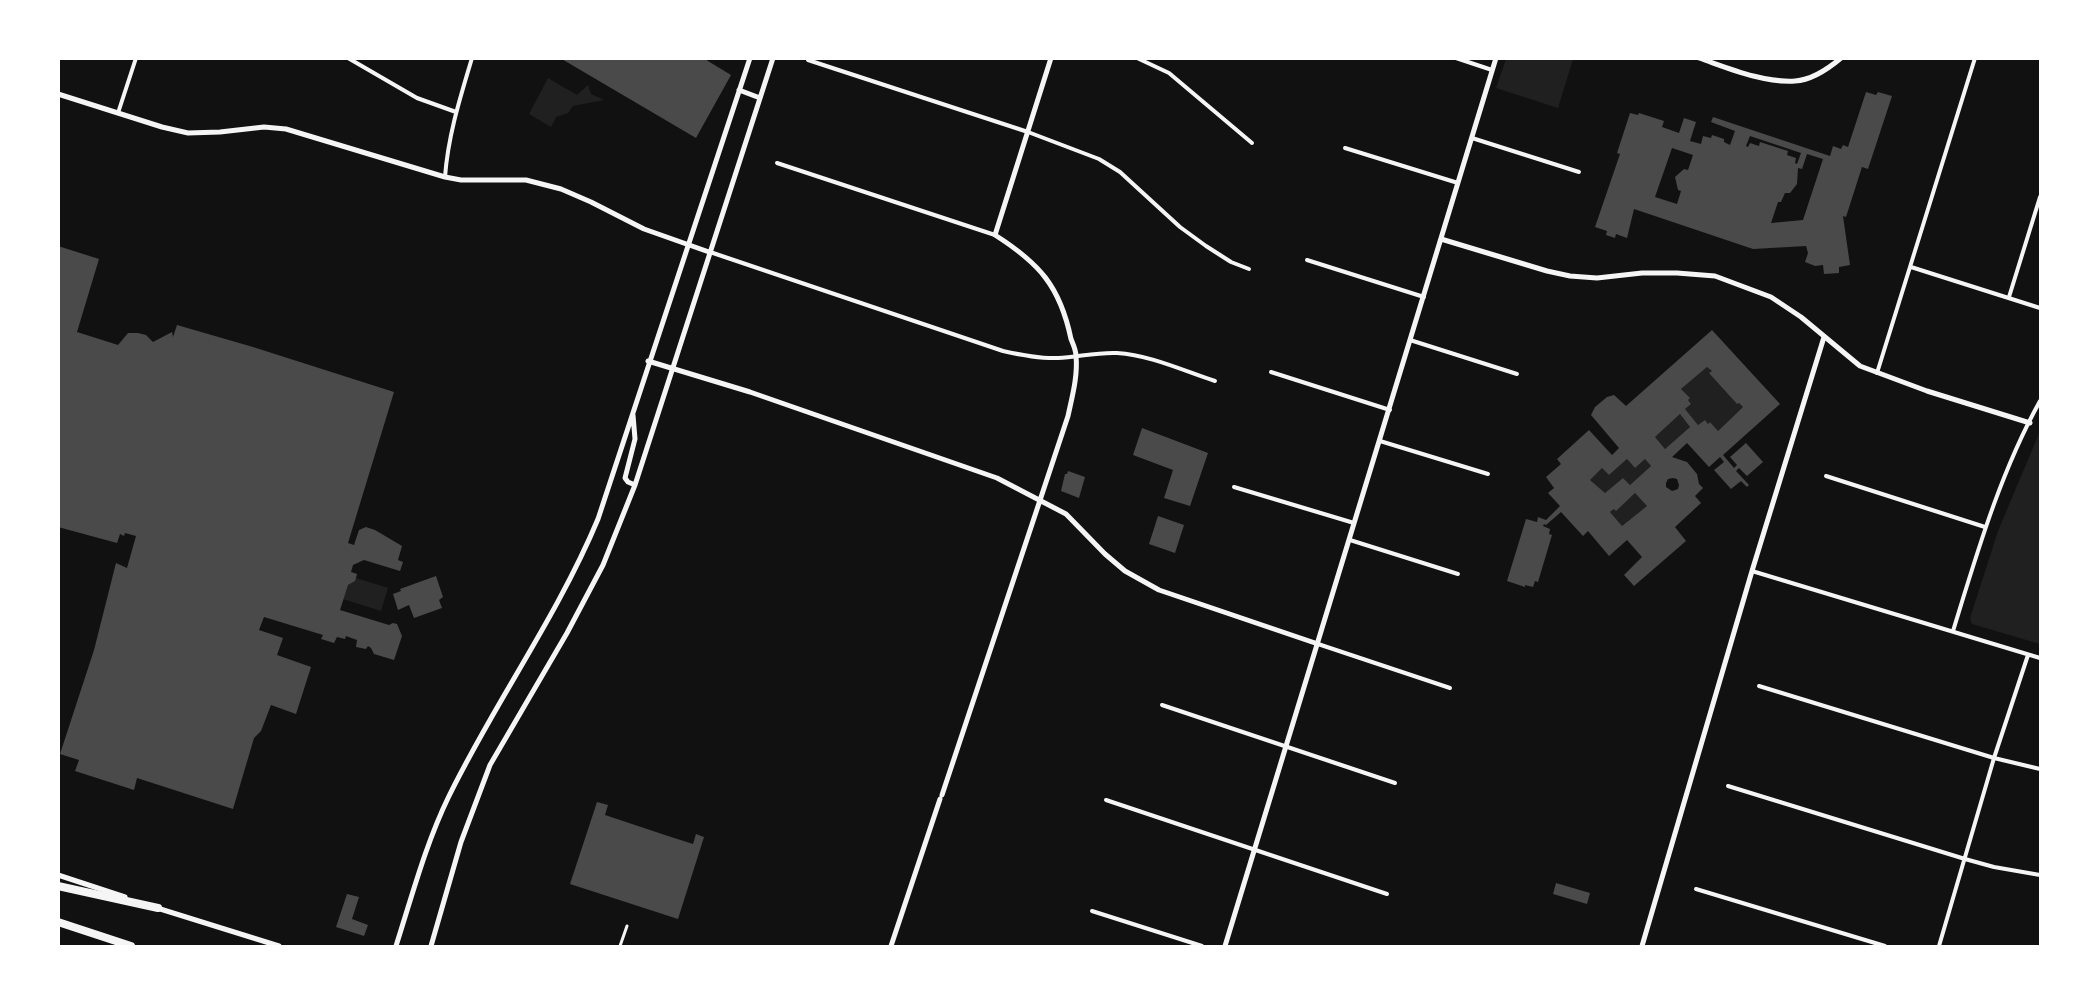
<!DOCTYPE html>
<html>
<head>
<meta charset="utf-8">
<style>
	body { margin:0 }
	#map { position:relative; width:2099px; height:1005px; overflow:hidden; background:#111; font-family:"DM Sans",sans-serif }
	canvas { display:block }
	.frame { position:absolute; inset:0; border:60px solid #fff; pointer-events:none }
</style>
</head>
<body>
<div id="map">
<canvas width="2099" height="1005"></canvas>
<div class="frame"></div>
</div>
<script>
const context = document.querySelector('canvas').getContext('2d');
context.lineJoin = 'round';
function fillPath(path, color) {
  context.fillStyle = color;
  context.fill(path, 'evenodd');
}
function strokePath(path, color, width, dash) {
  context.strokeStyle = color;
  context.lineWidth = width;
  context.lineCap = dash ? 'butt' : 'round';
  context.setLineDash(dash || []);
  context.stroke(path);
}
fillPath(new Path2D(`
	M1506,59H1573L1558,108L1496,88Z
	M548,78L577,95L588,85L591,94L604,100L573,106L568,113L556,117L551,127L529,114Z
	M1707,367L1712,371L1710,373L1737,404L1739,403L1743,407L1718,431L1710,422L1708,424L1705,420L1698,425L1685,409L1691,404L1688,400L1689,398L1681,389Z
	M1680,414L1690,427L1665,449L1655,437Z
	M2040,431V644L1972,624L1970,618L1998,531Z
	M1627,459L1635,468L1645,459L1651,466L1630,485L1623,478L1605,493L1590,480L1602,468L1609,475Z
	M1635,493L1647,506L1622,526L1610,512L1614,509L1616,510Z
	M356,578L388,588L381,611L343,599L348,585L355,581Z`), '#202020');
fillPath(new Path2D(`
	M560,58H703L731,75L696,138Z
	M1866,92L1876,95L1878,92L1892,96L1868,169L1862,167L1846,217L1843,216L1850,265L1839,267V273L1824,274L1823,265L1815,266L1805,262L1808,253L1806,246L1753,249L1634,209L1627,238L1616,234L1615,238L1606,235L1607,231L1595,227L1620,154L1617,153L1630,113L1638,115L1639,113L1664,121L1662,127L1679,133L1684,118L1696,122L1690,141L1701,144L1703,136L1711,138L1712,135L1724,139V142L1730,145L1735,131L1711,122L1713,117L1830,156L1833,146L1841,149L1843,145L1848,147ZM1750,136L1801,153L1797,164L1795,163L1796,158L1787,155L1788,151L1760,142L1759,146L1750,143L1748,147L1746,146ZM1672,148L1693,155L1688,170L1684,169L1675,177L1678,190L1681,191L1677,204L1655,197ZM1807,154L1823,159L1803,220L1771,223L1778,202H1781L1785,193H1790L1797,184L1798,168L1802,169Z
	M58,246L99,259L77,332L118,345L128,333H138L146,335L153,342L172,332L173,337L177,325L253,347L394,392L348,543L354,545L359,530L366,527L375,530L402,546L398,560L403,562L400,571L364,560L353,565L351,572L357,574L356,578L355,581L348,585L340,610L389,625L393,623L397,624L402,636L394,660L374,654L371,648L368,646L366,649L356,647L357,640L346,636L345,639L337,637L334,643L321,639L323,635L264,617L259,630L283,638L277,655L311,667L296,714L271,705L261,731L254,738L233,809L137,778L134,790L75,771L79,760L60,754L94,650L116,563L127,568L136,536L125,533L124,536L120,534L117,543L58,527Z
	M1712,330L1780,404L1723,455L1734,468L1737,465L1730,457L1746,443L1763,462L1747,476L1739,468L1736,471L1749,485L1747,487L1741,481L1731,489L1714,470L1724,462L1720,457L1709,467L1687,443L1672,457L1687,462L1697,474L1699,484L1703,488L1695,496L1701,503L1675,527L1686,541L1634,586L1624,575L1642,557L1627,540L1609,556L1588,531L1583,536L1561,512L1546,525L1544,524L1543,526L1550,529L1549,534L1552,535L1538,582L1535,581L1533,587L1525,585V587L1507,581L1526,519L1537,522L1538,517L1546,520L1560,506L1548,493L1554,488L1546,477L1561,464L1557,459L1589,430L1612,455L1619,448L1591,415L1595,407L1607,397L1614,395L1626,406ZM1707,367L1712,371L1709,373L1737,404L1739,403L1743,407L1718,431L1710,422L1708,424L1705,420L1698,425L1685,409L1691,404L1688,400L1690,398L1681,389ZM1680,414L1690,427L1665,449L1655,437ZM1627,459L1635,468L1645,459L1651,466L1630,485L1623,478L1605,493L1590,480L1602,468L1609,475ZM1673,478L1677,479L1679,485L1678,489L1672,491L1666,487V483L1668,479ZM1635,493L1647,506L1622,526L1610,512L1614,509L1616,511Z
	M1142,428L1208,453L1190,506L1164,498L1173,470L1133,455Z
	M1068,471L1085,477L1079,498L1061,491L1065,474H1067Z
	M1158,516L1184,525L1175,553L1149,544Z
	M436,576L443,597L439,600L442,608L414,618L409,605L398,610L393,594L401,591L400,589Z
	M597,802L608,805L605,815L668,836L693,844L696,834L704,837L678,919L570,884Z
	M1556,883L1590,893L1587,904L1553,894Z
	M347,894L359,897L352,919L368,925L364,936L336,927Z`), '#4a4a4a');
strokePath(new Path2D(`
	M620,946L627,926`), '#f5f5f5', 3);
strokePath(new Path2D(`
	M348,58L417,98L456,112
	M1137,58L1169,73L1252,143
	M1456,58L1492,70
	M808,60L1028,132L1099,159L1120,172L1180,227L1206,246L1231,262L1249,269
	M118,113L136,58
	M1472,138L1579,172
	M1345,148L1458,183
	M777,163L995,235
	M445,177C448,136 460,98 472,58
	M710,252L1003,351C1021,355 1040,359 1058,358C1078,357 1097,352 1117,353C1150,355 1184,371 1215,381
	M1307,260L1424,297
	M1911,267L2040,308
	M2009,297L2040,197
	M1410,340L1517,374
	M1271,372L1390,410
	M1877,373L1975,58
	M1380,441L1488,474
	M1826,476L1985,527
	M1234,487L1354,523
	M1350,540L1458,574
	M1752,571L2040,658
	M1953,631C1977,553 2000,473 2040,401
	M1318,644L1450,688
	M1759,686L1994,758L2040,769
	M1162,705L1395,783
	M1728,786L1965,859L1994,867L2040,875
	M1106,800L1387,894
	M1696,889L1885,946
	M1092,911L1202,946
	M1939,946L1994,758L2028,655`), '#f5f5f5', 4);
strokePath(new Path2D(`
	M1699,58C1728,68 1763,83 1795,81C1812,80 1828,69 1841,58
	M58,94L162,127L188,133L220,132L264,127L286,129L445,177L461,180H526L561,189L591,202L644,229L709,252
	M1441,239L1547,271L1570,276L1597,278L1642,273H1677L1715,276L1771,297L1801,317L1860,366L1927,391L2030,423
	M648,361L750,392L997,478L1066,514L1105,554L1125,571L1159,590L1318,644
	M942,795L1068,416C1072,397 1078,376 1076,356C1076,350 1073,344 1071,339C1060,286 1039,263 995,235L1051,58
	M891,946L940,799
	M1225,946L1496,58
	M1642,946L1752,571L1824,337`), '#f5f5f5', 5);
strokePath(new Path2D(`
	M739,90L760,98
	M633,415L635,439L625,478L628,482L635,485
	M58,875L125,897
	M157,908L279,946
	M396,946C412,896 426,843 449,796C495,702 557,617 598,519L750,58
	M431,946L461,842L490,765L567,633L603,565L635,485L773,58`), '#f5f5f5', 5);
strokePath(new Path2D(`
	M58,886L158,908
	M58,922L131,946`), '#f5f5f5', 8);
</script>
</body>
</html>
